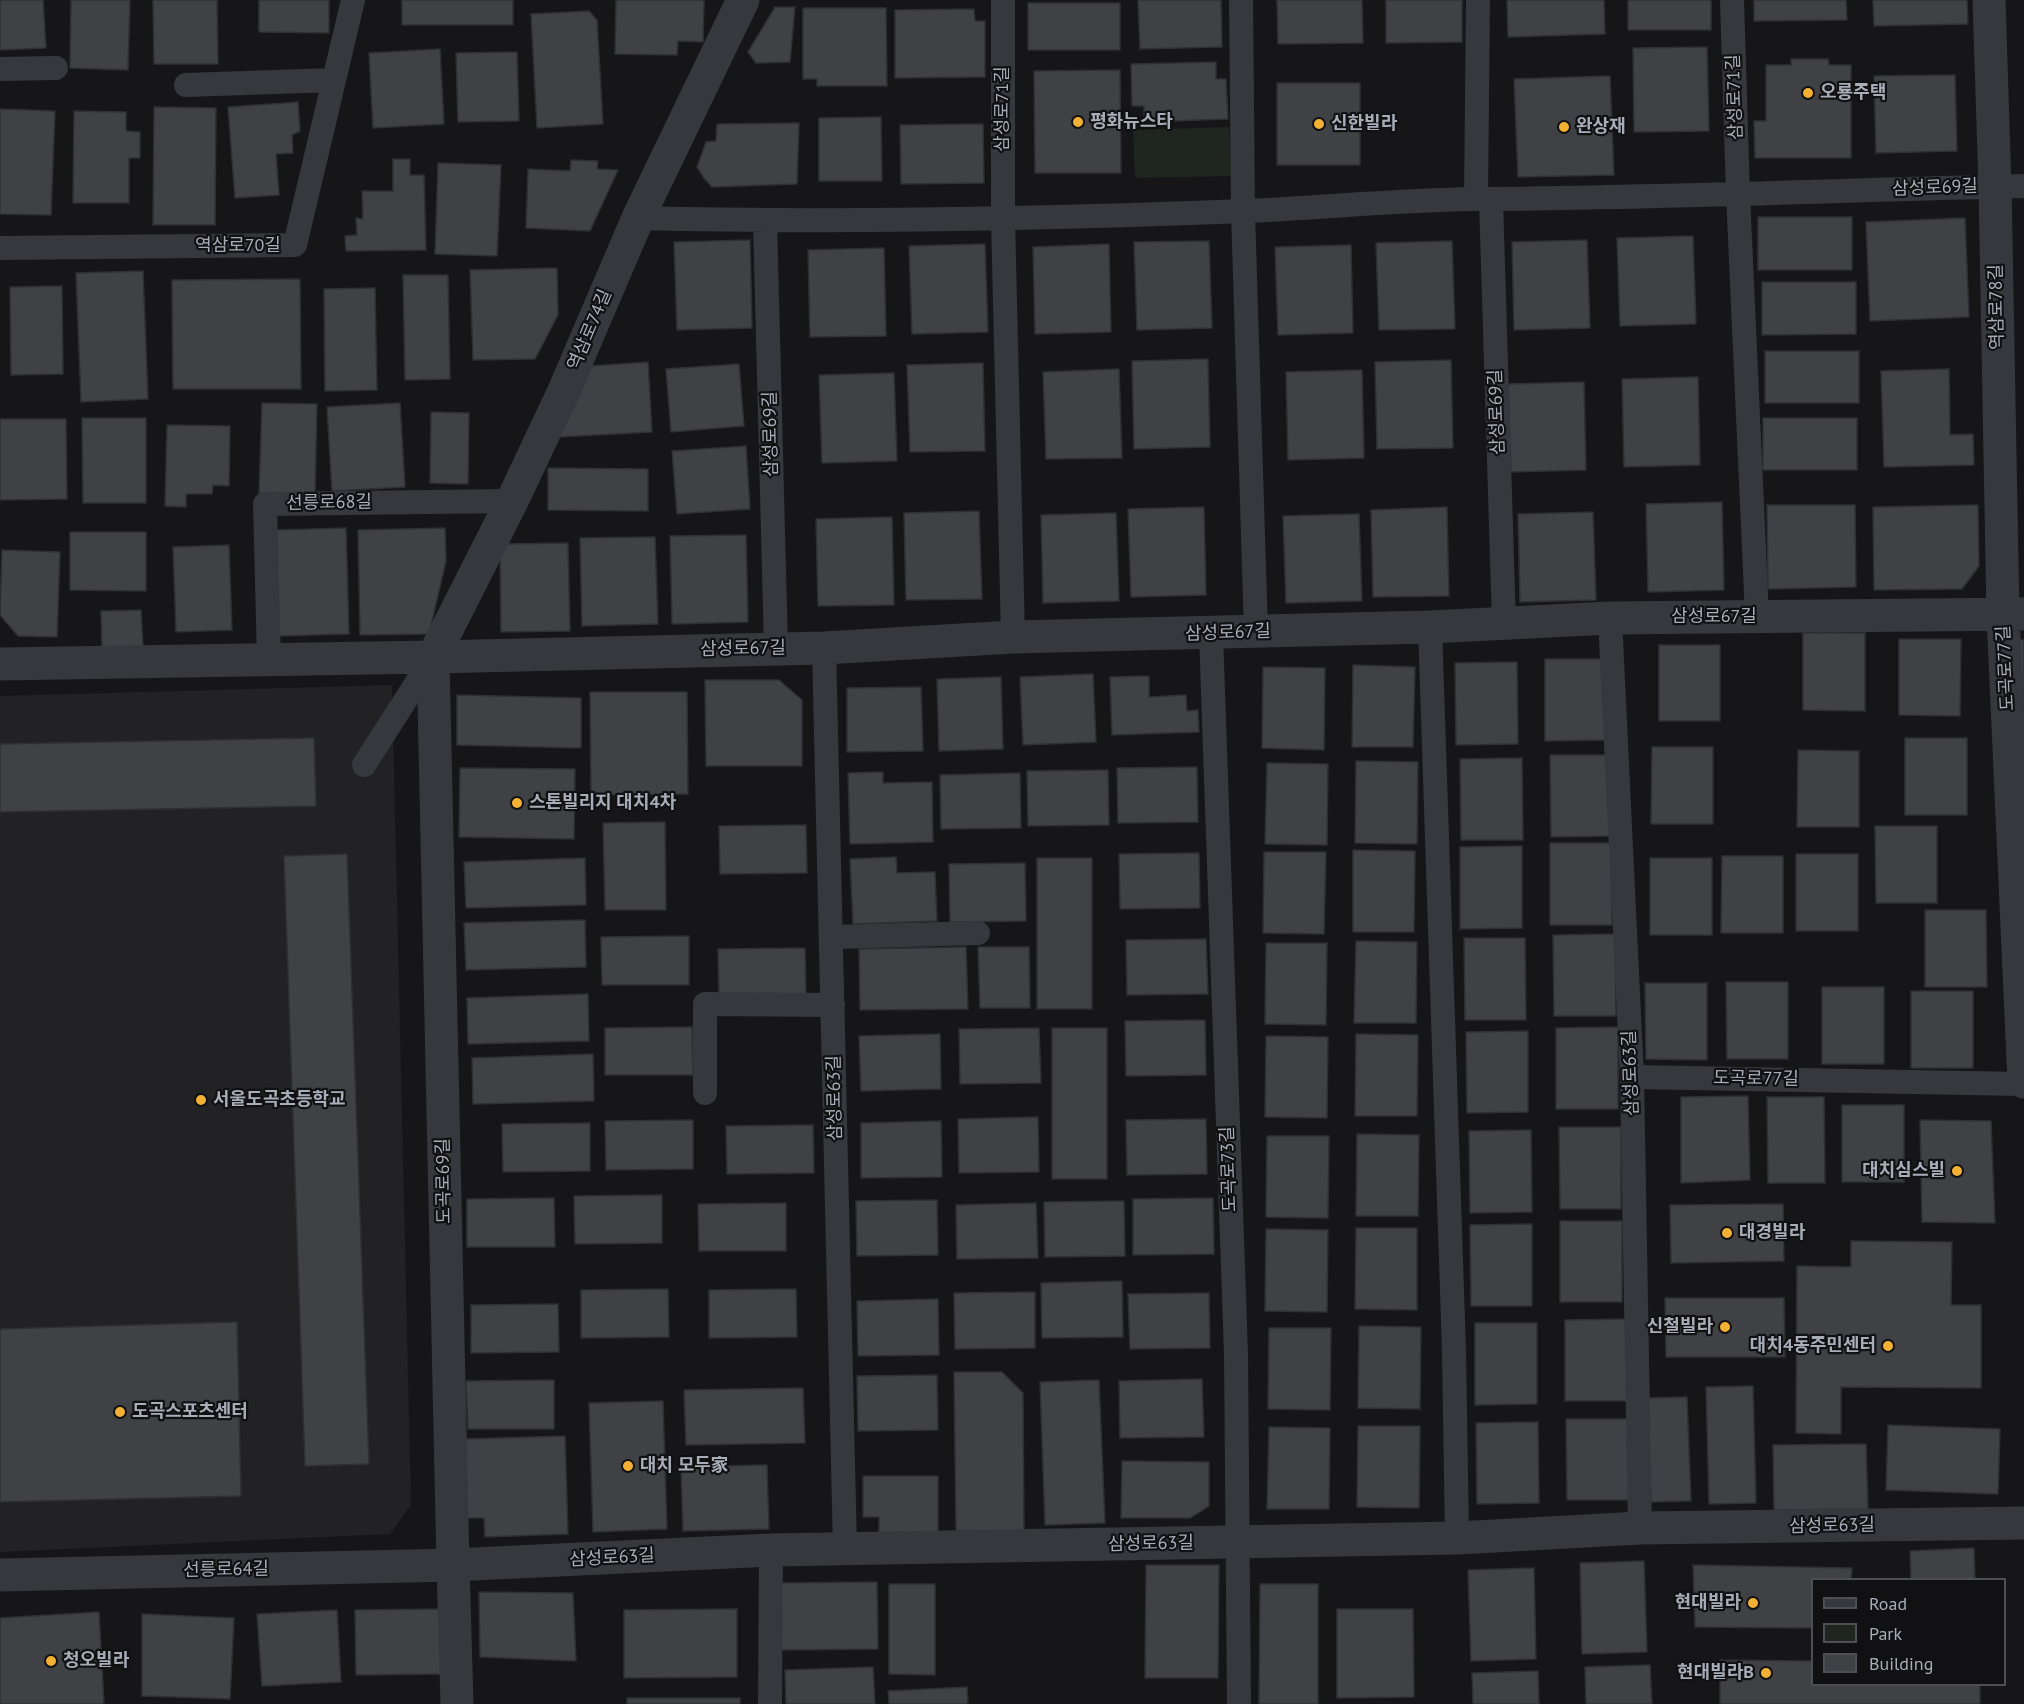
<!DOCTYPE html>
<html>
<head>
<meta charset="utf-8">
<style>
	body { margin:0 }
	#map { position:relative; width:2024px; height:1704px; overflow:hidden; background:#161618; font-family:"PT Sans",sans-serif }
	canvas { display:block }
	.legend { position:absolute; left:1811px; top:1578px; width:195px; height:108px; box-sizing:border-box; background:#111113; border:2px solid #4d4f55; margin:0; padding:8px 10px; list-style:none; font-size:18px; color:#a8adb8 }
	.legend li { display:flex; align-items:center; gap:12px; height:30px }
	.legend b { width:30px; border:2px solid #4d4f55 }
</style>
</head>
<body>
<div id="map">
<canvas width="2024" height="1704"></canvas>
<ul class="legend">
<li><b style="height:8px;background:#37383d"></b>Road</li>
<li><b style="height:16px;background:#1e261f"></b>Park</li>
<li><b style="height:16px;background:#404145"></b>Building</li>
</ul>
</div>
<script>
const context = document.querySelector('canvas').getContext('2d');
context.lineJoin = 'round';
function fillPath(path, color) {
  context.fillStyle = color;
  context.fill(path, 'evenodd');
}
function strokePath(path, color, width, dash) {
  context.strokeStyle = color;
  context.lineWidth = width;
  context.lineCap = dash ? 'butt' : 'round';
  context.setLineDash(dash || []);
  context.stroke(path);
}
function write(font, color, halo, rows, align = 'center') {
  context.font = font + ' "PT Sans","Noto Sans KR",sans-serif';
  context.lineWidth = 4.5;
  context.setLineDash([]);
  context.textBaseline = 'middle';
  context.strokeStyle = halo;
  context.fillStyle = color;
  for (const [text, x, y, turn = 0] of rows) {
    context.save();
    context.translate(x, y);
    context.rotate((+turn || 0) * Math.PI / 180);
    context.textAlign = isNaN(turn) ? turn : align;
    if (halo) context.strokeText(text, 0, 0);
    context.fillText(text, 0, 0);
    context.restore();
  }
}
fillPath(new Path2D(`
	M392,685L411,1505L390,1534L0,1552V696Z`), '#222225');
fillPath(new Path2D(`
	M1229,127L1231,176L1135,178L1133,130Z`), '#1e261f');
const building = new Path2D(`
	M0,0H43L46,48L0,50Z
	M71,0H130L128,70L70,68Z
	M153,0H217L218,64H154Z
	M259,0H329V33L259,32Z
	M402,0H513V25H402Z
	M616,0H704L703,42L678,41L677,55L615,54Z
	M1138,0H1221L1222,47L1140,49Z
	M1277,0H1362L1363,43L1278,44Z
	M1386,0H1462V42L1386,43Z
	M1507,0H1604L1605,34L1508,37Z
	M1628,0H1711V30H1628Z
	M1754,0H1846L1847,20L1754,21Z
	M1873,0H1967L1968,24L1874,26Z
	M1028,3H1120V50H1028Z
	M775,7H795L790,62L756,63L748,52Z
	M803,8H886L887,86H817V79H803Z
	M974,9L975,21H985V77L895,78V10Z
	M589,11L597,20L603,124L537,128L531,14Z
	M1707,47L1709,131L1634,132L1633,48Z
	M440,49L444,124L373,128L369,53Z
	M517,52L519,121L458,122L456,53Z
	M1791,59H1828L1829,65H1851V158H1755L1754,121H1766V65H1791Z
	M1216,62V79H1226L1228,119L1144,122V106H1132L1131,64Z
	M1120,70L1121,173H1035L1034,71Z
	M1955,75L1957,151L1876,153L1874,76Z
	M1610,76L1614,175L1518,177L1514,79Z
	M1277,83H1360V165H1277Z
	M298,102L300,131L292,135L293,153L276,154L279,195L235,198L228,107Z
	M154,107L216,108L215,225H153Z
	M0,109L55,111L51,215L0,214Z
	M74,111L126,112V131L140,132V158H129V203H73Z
	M881,117L882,181H819V118Z
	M799,123L797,184L712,187L704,178L697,167L706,142L716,141L717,124Z
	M983,124L984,183L901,184L900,125Z
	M393,159H410V175H424L426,250L346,251L345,236L357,235L356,218L363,219L362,191H393Z
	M571,160L598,161L597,169L618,170L590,231L526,228L528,169L570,171Z
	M438,163L501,165L497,256L435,254Z
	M1758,217H1852V270H1758Z
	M1965,218L1969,317L1870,321L1866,222Z
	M1693,236L1696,324L1620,326L1617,238Z
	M750,240L752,328L677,330L674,242Z
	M1587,240L1590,328L1514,330L1512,242Z
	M1209,241L1212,328L1137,330L1134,242Z
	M1452,241L1455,329L1379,330L1376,243Z
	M985,244L988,332L912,334L909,246Z
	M1109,244L1111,332L1035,334L1033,247Z
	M1351,245L1353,333L1278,335L1275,247Z
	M884,248L886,336L810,337L808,250Z
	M557,268L558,315L535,359L473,360L470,270Z
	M143,271L148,399L81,402L76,273Z
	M403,275H448L450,379L405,380Z
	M300,279L301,389H173L172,280Z
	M1762,282H1856V334L1762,335Z
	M62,286L63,374L11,375L10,287Z
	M375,288L377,390L325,391L324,289Z
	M1765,351H1859V403H1765Z
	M1208,359L1210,447L1134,449L1132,361Z
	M1451,360L1453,448L1377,449L1375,362Z
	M648,362L652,432L559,437L591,366Z
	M983,363L985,451L910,452L907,365Z
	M739,364L744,426L671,432L666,369Z
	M1119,369L1122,458L1046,459L1043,372Z
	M1949,369L1950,435L1973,434L1974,465L1884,467L1881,371Z
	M1362,370L1364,458L1288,460L1286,372Z
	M894,373L897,461L822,463L819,375Z
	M1698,377L1700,465L1624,467L1622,379Z
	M1584,382L1586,470L1511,472L1508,384Z
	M262,403L317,404L315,494L259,493Z
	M400,403L405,487L332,491L327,407Z
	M431,412L469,413L468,484L430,483Z
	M82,418H146V503H83Z
	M1763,418H1857V470H1763Z
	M0,419H66L67,499L0,500Z
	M167,425L230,426L229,486L213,485L212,494H186V507L165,506Z
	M746,446L750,509L677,514L672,451Z
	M548,468L648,469V511L548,510Z
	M1722,502L1724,590L1648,592L1646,504Z
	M1767,505H1855L1856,587L1768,589Z
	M1978,505L1979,566L1962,589L1874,590L1873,507Z
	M1204,507L1206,595L1131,597L1128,509Z
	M1447,507L1449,596L1373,597L1371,510Z
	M979,511L982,599L906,600L904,513Z
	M1593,512L1596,600L1520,602L1518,514Z
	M1116,513L1119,601L1043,603L1041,515Z
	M1359,514L1362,601L1286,603L1283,516Z
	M892,517L894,605L818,606L816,519Z
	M346,528L349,634L278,636L276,530Z
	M445,528L446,561L429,634L360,635L358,530Z
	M70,532H146V591L70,590Z
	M746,535L748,622L672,624L670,536Z
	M655,537L658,624L582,626L580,538Z
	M568,543L570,631L501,632L500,544Z
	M229,545L232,630L176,632L173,547Z
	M2,550L60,552L57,637L18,636L0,615Z
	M141,610L143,647L102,649L101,611Z
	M1803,633H1865V711L1803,710Z
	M1899,639H1961L1960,716L1899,715Z
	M2018,640H2024V754Z
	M1659,645H1720V721H1659Z
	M1545,659H1607V740L1545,741Z
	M1517,662L1518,744L1456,745L1455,663Z
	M1353,665L1415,667L1413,747H1352Z
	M1263,667L1325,668L1324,750L1262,748Z
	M1093,674L1096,742L1023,745L1020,677Z
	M1149,676V697L1186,695L1187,711L1198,710L1199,732L1112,735L1110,677Z
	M1001,677L1003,749L939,751L937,679Z
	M705,680H779L802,700V766H706Z
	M921,687L923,751L847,752V688Z
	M590,692H687L688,794L591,795Z
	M457,695L581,698V748L457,745Z
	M314,738L316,806L0,812V744Z
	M1905,738H1967V815H1905Z
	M1652,747H1713V824H1651Z
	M1798,750L1859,751V827H1797Z
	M1550,755H1612L1613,836L1551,837Z
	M1522,758L1523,840H1461L1460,759Z
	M1356,761L1418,762L1417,844L1355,843Z
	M1267,763L1328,764L1327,845L1265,844Z
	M1197,767L1198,822L1118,823L1117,768Z
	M460,768L575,769L574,839L459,837Z
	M1108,770L1109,825L1028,826L1027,771Z
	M883,772V783L932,782L933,842L850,844L848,773Z
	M1020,773L1021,828L941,829L940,775Z
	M665,822L666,910H605L603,823Z
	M806,825L807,873L720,874L719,826Z
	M1875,826H1937V903H1876Z
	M1550,843H1611L1612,925H1550Z
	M1522,846V928L1460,929V847Z
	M1353,850L1415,851L1414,932H1353Z
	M1264,852H1326L1324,934L1263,933Z
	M1199,853L1200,908L1120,909L1119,854Z
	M347,854L369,1464L305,1466L284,856Z
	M1796,854H1858V931H1796Z
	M1722,856H1783V933H1721Z
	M896,857L897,873L935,872L937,921L853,924L850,859Z
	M585,858L586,905L466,908L464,862Z
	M1037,858H1092V1009H1037Z
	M1650,858H1712V935H1650Z
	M1025,863L1026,921L950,922L949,864Z
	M1925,910H1986L1987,987H1925Z
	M585,920L586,967L466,970L464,923Z
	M1615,934L1616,1016H1554L1553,935Z
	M689,936V985H602L601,937Z
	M1464,938H1525L1526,1020H1465Z
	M1206,939L1208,994L1127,995L1126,940Z
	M1356,941L1417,942L1416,1023H1354Z
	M1266,943H1327L1326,1025L1265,1024Z
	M966,947L968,1009L860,1010L859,949Z
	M978,947H1029L1030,1008H980Z
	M805,948L806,997L719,998L718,949Z
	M1726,982H1788V1059H1727Z
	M1645,983H1707V1060L1646,1059Z
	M1822,987H1884V1064H1822Z
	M1911,991H1973V1068H1911Z
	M588,994L589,1041L468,1044L467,998Z
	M1205,1020L1206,1075L1126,1076L1125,1021Z
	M692,1027L693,1075H605V1028Z
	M1618,1027V1109H1556V1028Z
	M1039,1028L1041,1083L960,1084L959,1029Z
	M1052,1028H1107V1179H1052Z
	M1528,1031V1112L1467,1113L1466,1032Z
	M940,1034L941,1089L861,1091L859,1036Z
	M1356,1034L1418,1035L1417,1116H1355Z
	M1266,1036L1328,1037L1327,1118L1265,1117Z
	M593,1054L594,1101L473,1104L472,1058Z
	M1748,1096L1750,1180L1681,1183V1097Z
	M1767,1097H1824L1825,1183H1768Z
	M1842,1105H1904V1182H1842Z
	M1038,1117L1039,1172L959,1173L958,1119Z
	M1206,1119L1207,1174L1127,1175L1126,1120Z
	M693,1120V1169L606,1170L605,1121Z
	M1920,1120L1991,1121L1995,1223L1922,1222Z
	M941,1121L942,1177L861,1178V1123Z
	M590,1123V1171L503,1172L502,1124Z
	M813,1125L814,1173L727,1174L726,1126Z
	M1559,1127H1621V1209H1560Z
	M1531,1130L1532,1212L1470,1213L1469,1131Z
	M1357,1134L1419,1135L1418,1216H1356Z
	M1267,1136H1329L1328,1218L1266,1217Z
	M662,1195V1243L575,1244L574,1196Z
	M554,1198L555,1247H467V1199Z
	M1213,1198L1214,1254L1133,1255V1199Z
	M937,1200L938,1255L857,1256L856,1201Z
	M1124,1201L1125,1256L1045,1257L1044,1202Z
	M786,1203V1251H699L698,1204Z
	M1036,1203L1038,1258L957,1259L956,1205Z
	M1783,1204L1784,1261L1671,1263L1670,1205Z
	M1560,1221H1622V1302H1560Z
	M1532,1224V1306H1471L1470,1225Z
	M1356,1228H1417V1310L1355,1309Z
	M1266,1229L1328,1230L1327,1312L1265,1311Z
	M1851,1241L1952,1242L1951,1305H1981V1388L1841,1387V1434L1796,1433L1797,1266L1851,1267Z
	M1122,1281L1123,1337L1042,1338L1041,1283Z
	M668,1289L669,1337L581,1338V1290Z
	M796,1289L797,1337L709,1338V1290Z
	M1035,1292V1348L955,1349L954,1293Z
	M1209,1293L1210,1348L1130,1349L1128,1294Z
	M1665,1298H1784L1785,1357H1666Z
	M938,1299L939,1355L858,1356L857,1301Z
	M558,1304L559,1352L471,1353V1305Z
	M1627,1319V1401H1565V1320Z
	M237,1322L241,1496L0,1502V1329Z
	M1475,1323H1537V1404L1475,1405Z
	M1359,1326L1421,1327L1420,1409L1358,1408Z
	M1269,1328H1331L1330,1410L1268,1409Z
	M954,1372H1002L1023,1393L1024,1531H956Z
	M937,1375L938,1430L858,1431L857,1376Z
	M1202,1379L1204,1437L1120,1438L1119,1381Z
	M554,1380V1429H468L466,1381Z
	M1099,1380L1105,1523L1045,1525L1040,1382Z
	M1753,1386L1756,1503L1709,1504L1706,1387Z
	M803,1388L805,1443L686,1445L684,1390Z
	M1687,1397L1691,1501L1651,1502L1646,1398Z
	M663,1401L667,1529L593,1532L589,1403Z
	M1566,1419H1628L1629,1500H1567Z
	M1538,1422L1539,1503L1477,1504L1476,1423Z
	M1888,1425L2000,1429L1998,1494L1886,1490Z
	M1358,1426H1420L1419,1508L1357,1507Z
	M1269,1427L1330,1428L1329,1509H1267Z
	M565,1436L568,1534L485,1537L484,1518H467L464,1439Z
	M1866,1444L1868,1509L1774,1510L1773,1445Z
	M1122,1461L1209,1462V1506L1190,1518H1121Z
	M767,1465L769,1529L683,1531L681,1467Z
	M863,1476H938V1534H879V1517H863Z
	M1974,1548L1975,1580H1911L1910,1551Z
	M1644,1561L1647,1652L1582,1654L1580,1563Z
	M1146,1565H1219L1218,1678H1145Z
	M1693,1565L1852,1568L1851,1580H1812V1628L1695,1627Z
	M1534,1568L1536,1659L1471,1661L1468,1570Z
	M877,1582L878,1649L781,1650L780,1583Z
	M889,1584H935V1675L889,1674Z
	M1260,1584H1318V1704H1259Z
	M479,1592L573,1593L576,1661L480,1657Z
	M440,1609L441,1674L356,1675L355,1610Z
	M737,1609V1677L624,1678V1610Z
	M1337,1609H1413L1414,1697L1337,1698Z
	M337,1610L341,1682L262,1686L257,1614Z
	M99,1612L104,1704H0V1618Z
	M142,1614L234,1618L230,1699L142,1696Z
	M1720,1660L1812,1661V1684H1980V1704H1720Z
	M1650,1665L1652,1704H1586L1585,1667Z
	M873,1667L875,1704H786L785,1670Z
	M1538,1671L1539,1704H1473L1472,1673Z
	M967,1687L968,1704H889L888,1691Z
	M627,1698H740V1704H627Z`);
fillPath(building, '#404145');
strokePath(building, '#303034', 1.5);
strokePath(new Path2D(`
	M1003,0V218L1013,637
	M1241,0L1243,211L1256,632
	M1732,0L1738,194L1757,616
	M0,69L56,68
	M186,85L334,80
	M1476,199L1478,0
	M1491,200L1504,624
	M638,218C840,223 1043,219 1244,211C1321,208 1397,200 1474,199C1657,198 1841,190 2024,186
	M765,221L776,648
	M0,248L295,245L353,0
	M1610,618L1632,1077L1640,1528
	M1430,627L1454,1350L1457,1538
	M1211,634L1236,1354L1239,1704
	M824,648L845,1549
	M269,660L265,504L512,501
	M364,765L433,657
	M832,937L978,933
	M1632,1077L2024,1084
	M705,1093V1004L833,1005
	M770,1704L771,1550`), '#37383d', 24);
strokePath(new Path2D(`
	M1989,0L1995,186L2003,615L2024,1082
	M0,664L433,657L824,648L1013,637L1430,627L1610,618L2024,614
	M0,1575L453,1565L771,1550L1457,1538L1640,1528L2024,1523
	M457,1704L453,1565L433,657L512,501L563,393L638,218L743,0`), '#37383d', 33);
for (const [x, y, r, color] of [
	[1808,93,6,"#f2b134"],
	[1078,122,6,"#f2b134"],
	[1319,124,6,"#f2b134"],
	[1564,127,6,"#f2b134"],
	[517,803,6,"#f2b134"],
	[201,1100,6,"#f2b134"],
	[1957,1171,6,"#f2b134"],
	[1727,1233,6,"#f2b134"],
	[1725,1327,6,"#f2b134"],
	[1888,1346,6,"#f2b134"],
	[120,1412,6,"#f2b134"],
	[628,1466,6,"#f2b134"],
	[1753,1603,6,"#f2b134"],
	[51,1661,6,"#f2b134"],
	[1766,1673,6,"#f2b134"]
]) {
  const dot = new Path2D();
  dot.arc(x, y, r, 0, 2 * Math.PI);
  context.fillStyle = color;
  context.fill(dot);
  strokePath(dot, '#111113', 2);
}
write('bold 18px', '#a8adb8', '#111113', [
	["오룡주택",1820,93],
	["평화뉴스타",1090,122],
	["신한빌라",1331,124],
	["완상재",1576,127],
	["스톤빌리지 대치4차",529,803],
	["서울도곡초등학교",213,1100],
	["대치심스빌",1945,1171,"right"],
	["대경빌라",1739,1233],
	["신철빌라",1713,1327,"right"],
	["대치4동주민센터",1876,1346,"right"],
	["도곡스포츠센터",132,1412],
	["대치 모두家",640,1466],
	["현대빌라",1741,1603,"right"],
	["청오빌라",63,1661],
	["현대빌라B",1754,1673,"right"]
], 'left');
write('18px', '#a8adb8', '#111113', [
	["삼성로71길",1735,97,-92],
	["삼성로71길",1003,109,-90],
	["삼성로69길",1935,188,-2],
	["역삼로70길",238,246],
	["역삼로78길",1997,307,-91],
	["역삼로74길",590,330,-67],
	["삼성로69길",1497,412,-92],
	["삼성로69길",771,434,-91],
	["선릉로68길",329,503,-1],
	["삼성로67길",1714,617],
	["삼성로67길",1228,633,-2],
	["삼성로67길",743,649,-1],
	["도곡로77길",2006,668,-93],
	["삼성로63길",1631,1073,-92],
	["도곡로77길",1756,1079,1],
	["삼성로63길",835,1098,-91],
	["도곡로73길",1229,1169,-92],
	["도곡로69길",444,1181,-91],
	["삼성로63길",1832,1526,-1],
	["삼성로63길",1151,1544,-1],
	["삼성로63길",612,1558,-3],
	["선릉로64길",226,1570,-1]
]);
</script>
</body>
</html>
